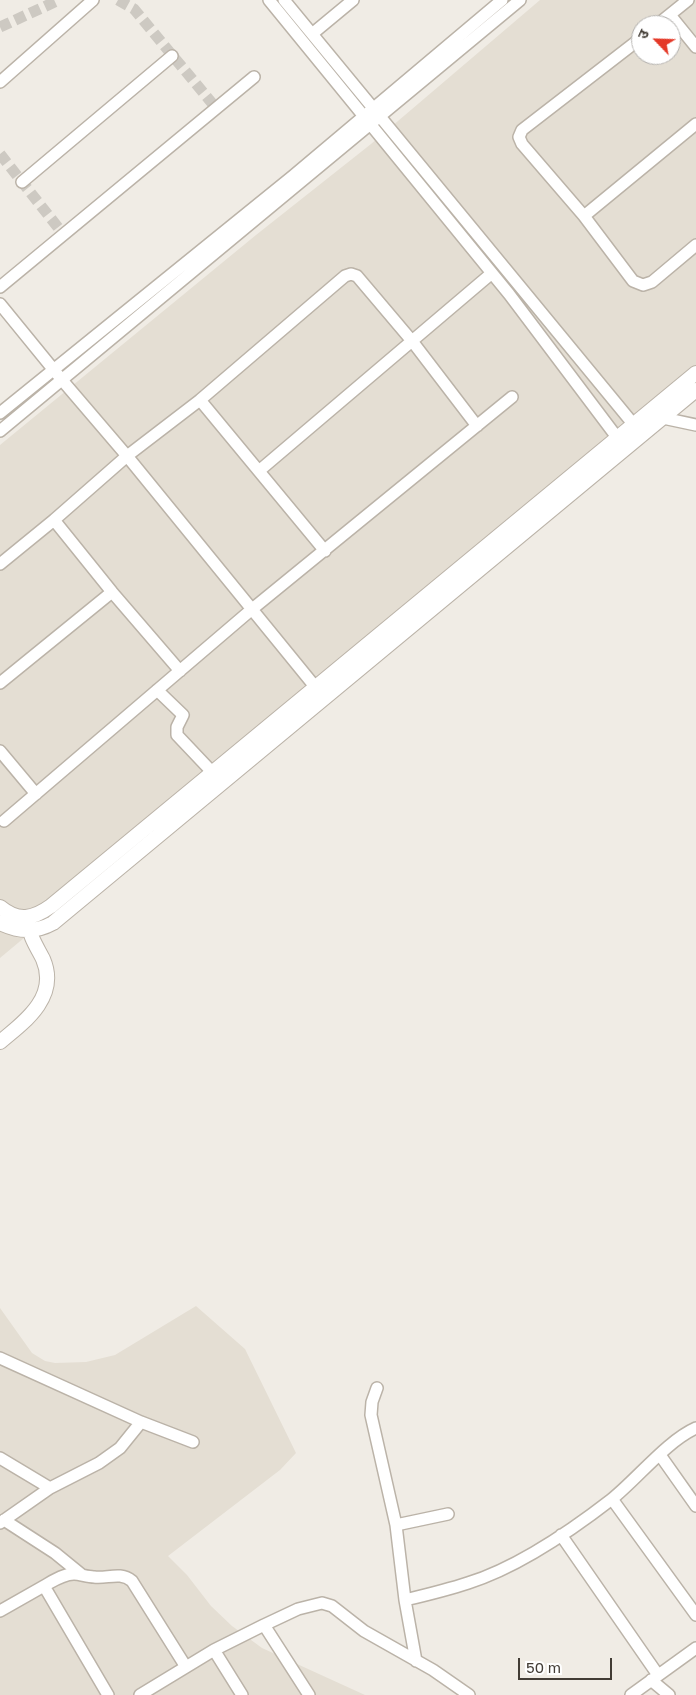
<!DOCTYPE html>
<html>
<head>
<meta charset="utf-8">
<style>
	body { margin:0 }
	#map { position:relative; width:696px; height:1695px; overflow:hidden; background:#f0ece5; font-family:"Golos Text","Noto Sans Devanagari",sans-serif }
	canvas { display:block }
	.north { position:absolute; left:631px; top:15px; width:50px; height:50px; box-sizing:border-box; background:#fff; border:1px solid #b3b1ae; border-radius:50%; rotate:294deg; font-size:14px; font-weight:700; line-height:20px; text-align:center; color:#423c35 }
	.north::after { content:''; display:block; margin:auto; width:18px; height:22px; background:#e43928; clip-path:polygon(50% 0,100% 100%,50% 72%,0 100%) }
	.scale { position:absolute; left:518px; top:1658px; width:94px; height:22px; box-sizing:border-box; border:2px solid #423c35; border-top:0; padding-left:6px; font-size:15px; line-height:18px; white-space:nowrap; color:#423c35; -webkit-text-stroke:4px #fff; paint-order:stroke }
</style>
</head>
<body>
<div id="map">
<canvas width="696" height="1695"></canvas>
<div class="north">उ</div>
<div class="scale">50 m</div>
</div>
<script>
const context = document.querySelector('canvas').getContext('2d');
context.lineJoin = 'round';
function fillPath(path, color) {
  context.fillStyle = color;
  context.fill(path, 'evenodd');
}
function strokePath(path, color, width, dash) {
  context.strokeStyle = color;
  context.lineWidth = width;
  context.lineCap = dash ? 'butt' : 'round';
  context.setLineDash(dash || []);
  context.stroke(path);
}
fillPath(new Path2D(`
	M540,0H696V376L0,958V445L256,235L371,144ZM641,25H671V55H641Z
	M196,1306L245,1349L296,1453L280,1470L168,1556L187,1575L211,1606L232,1626L262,1648L365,1695H0V1308L32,1353L45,1361L55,1363L86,1362L115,1355Z`), '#e4ded3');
strokePath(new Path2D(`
	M118,0L134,9L216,108
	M0,27L59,0
	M0,154L64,235`), '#cdc9c2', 11, [11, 5.5]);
const minor = new Path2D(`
	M269,0L509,294L622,444
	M284,0L639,431
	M670,15L696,47
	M657,25L688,0
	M312,34L353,0
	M641,38L522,130L519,137L522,144L584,216L633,281L643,285L652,282L696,245
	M0,82L93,0
	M22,182L172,56
	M584,216L696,124
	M0,287L254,77
	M0,304L62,380L127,456L321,694
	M200,400L325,551
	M0,413L293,176L502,0
	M658,413L663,418L696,425
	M0,431L520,0
	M260,470L492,273
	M54,520L112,592L180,671
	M0,564L54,520L127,456L200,400L345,276L351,274L357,276L412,341L477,426
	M0,683L112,592
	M157,690L183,715L177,727V735L213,773
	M0,751L36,794
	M4,821L251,610L512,397
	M0,1358L141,1422L193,1442
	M377,1388L372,1402L371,1415L396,1525L405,1600L416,1661
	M660,1455L696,1506
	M0,1458L50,1488
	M612,1499L696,1615
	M4,1520L55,1553L82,1575
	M0,1523L50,1488L99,1463L120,1448L141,1422
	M396,1525L448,1514
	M561,1535L658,1675
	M44,1586C53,1581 63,1574 74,1574C80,1574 87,1577 94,1577C107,1579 120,1571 132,1581L186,1667
	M405,1600C426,1595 447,1590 468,1583C516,1568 572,1530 612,1499C638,1478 667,1441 696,1428
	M0,1611L44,1586L108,1695
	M264,1625L298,1609L322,1603L332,1606L364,1631L433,1670L469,1695
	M214,1650L242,1695
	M651,1680L669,1695
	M140,1695L214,1650L264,1625L309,1695
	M631,1695L696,1648`);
const tertiary = new Path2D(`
	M0,907C18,922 33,919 51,906L696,373
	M0,923C18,932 35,933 53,923L696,390
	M0,1042C26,1021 59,996 43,959C37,947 29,936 29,923`);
strokePath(minor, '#bbb3a8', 14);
strokePath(tertiary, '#bbb3a8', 16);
strokePath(minor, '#fff', 11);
strokePath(tertiary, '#fff', 14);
</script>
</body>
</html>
